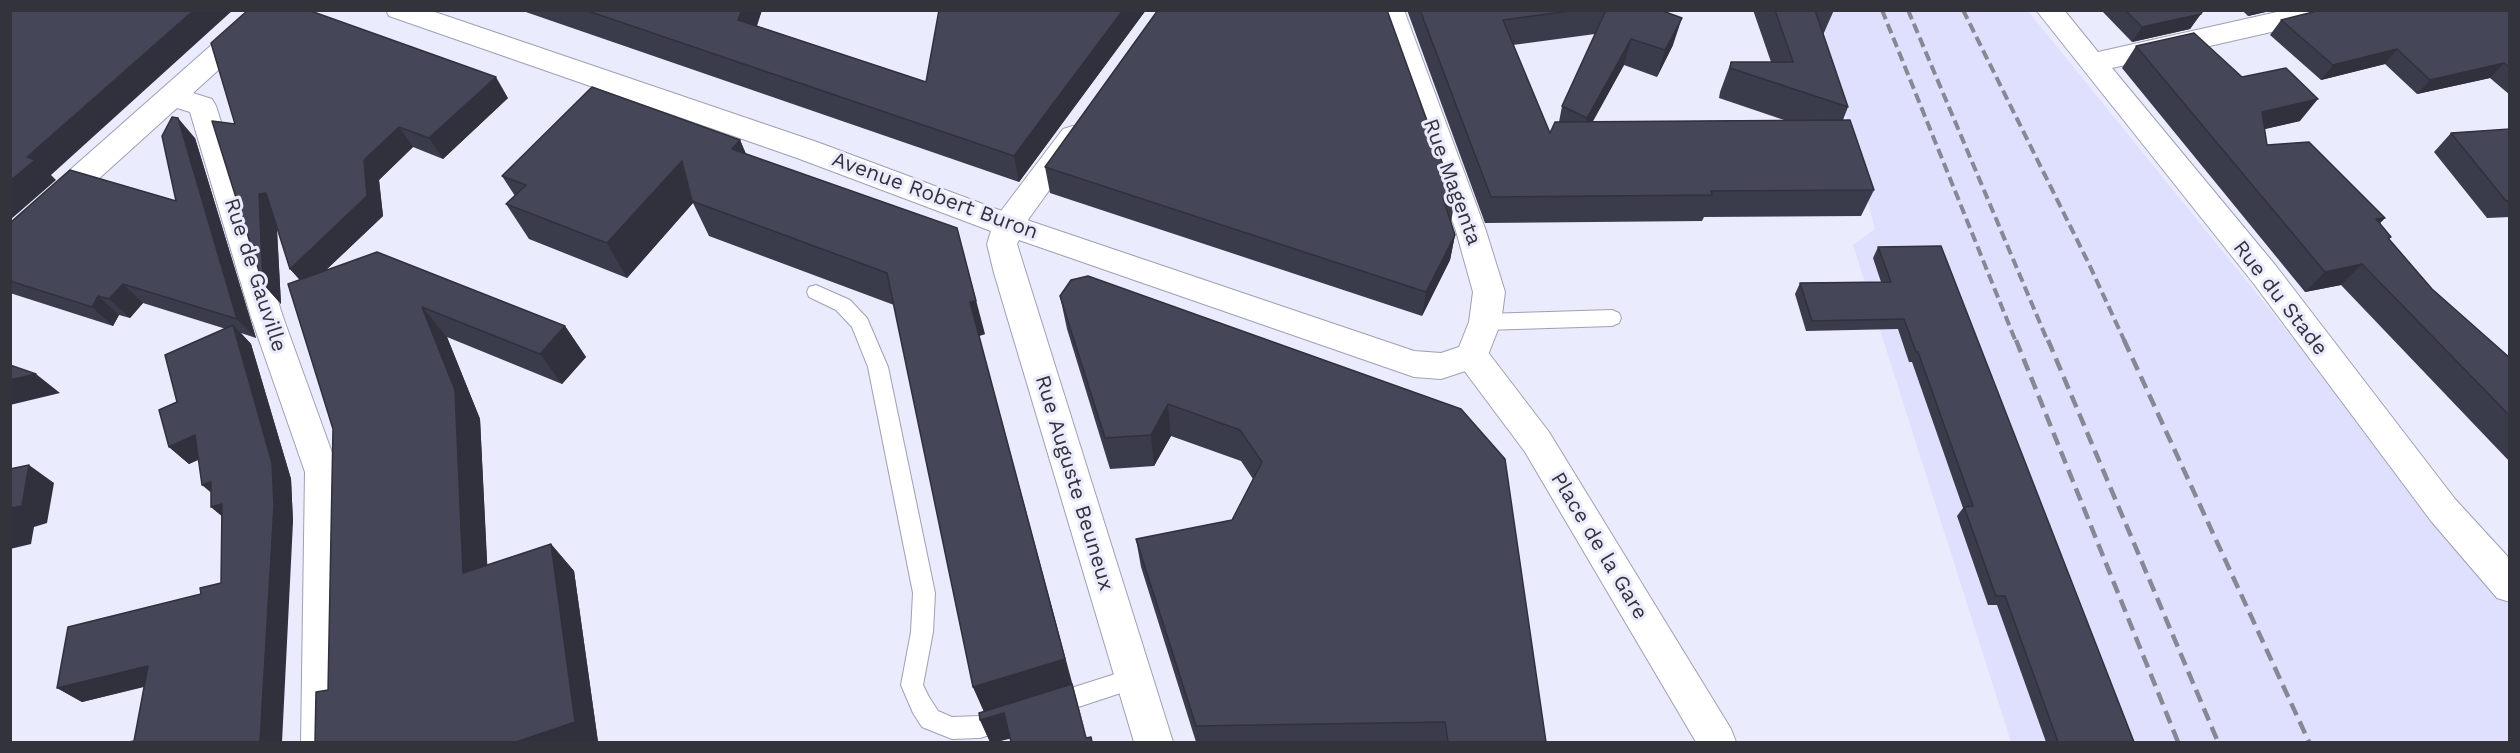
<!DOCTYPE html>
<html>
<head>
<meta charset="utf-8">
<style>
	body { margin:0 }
	#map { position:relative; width:2520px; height:753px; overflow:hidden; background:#eaebfd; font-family:"Work Sans",sans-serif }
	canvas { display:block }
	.frame { position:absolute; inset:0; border:12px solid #33333c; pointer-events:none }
</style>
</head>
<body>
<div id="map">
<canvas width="2520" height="753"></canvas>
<div class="frame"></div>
</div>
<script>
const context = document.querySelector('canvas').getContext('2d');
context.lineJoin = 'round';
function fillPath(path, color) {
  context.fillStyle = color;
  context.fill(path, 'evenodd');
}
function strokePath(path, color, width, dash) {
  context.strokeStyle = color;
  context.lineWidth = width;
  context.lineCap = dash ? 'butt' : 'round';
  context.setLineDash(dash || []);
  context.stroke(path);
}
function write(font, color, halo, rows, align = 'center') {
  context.font = font + ' "Work Sans",sans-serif';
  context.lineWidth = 6;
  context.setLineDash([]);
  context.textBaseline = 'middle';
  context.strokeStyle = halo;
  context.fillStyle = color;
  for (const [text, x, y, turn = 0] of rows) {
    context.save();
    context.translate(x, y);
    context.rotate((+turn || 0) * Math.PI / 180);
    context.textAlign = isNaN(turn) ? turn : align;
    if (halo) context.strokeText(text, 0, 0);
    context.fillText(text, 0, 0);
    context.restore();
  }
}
fillPath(new Path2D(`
	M1819,11H2028L2509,605V742H2011L1853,245L1875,229Z`), '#dee0fd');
const lane = new Path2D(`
	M816,285L850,300L867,318L888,367L935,593L933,632L923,685L929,697L938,711L952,717L980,716L1006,708L1014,711L1017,719L1014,727L980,738L952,739L922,727L913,713L901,685L911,632L913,593L868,367L852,327L836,310L809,297L807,292L809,287Z
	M1612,310L1619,313L1621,318L1619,323L1612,326L1485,330L1478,327L1476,322L1478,317L1485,314Z
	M1134,668L1142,672L1145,679L1142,686L1051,716L1043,713L1040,705L1043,697Z`);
const street = new Path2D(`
	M251,10H281L278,16L193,93L212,99L216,106L283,317L339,472L340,742H301L305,472L251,317L190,112L177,108L21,249L10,253V223Z
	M2036,10H2064L2098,52L2286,10H2342L2339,16L2329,19L2112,68L2276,266L2455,499L2510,559V602L2497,598L2431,521L2254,284Z
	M1073,126L1083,129L1088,136L1083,143L1020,231L1009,235L998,231L994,223L998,215L1063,129Z
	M1472,343L1484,347L1549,432L1731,729L1736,742H1696L1525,452L1460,365L1456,356L1460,347Z`);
const secondary = new Path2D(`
	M386,10H429L817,142L999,210L1020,215L1021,218L1414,351L1441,353L1459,347L1469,322L1473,292L1456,231L1377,10H1404L1486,231L1505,292L1501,322L1484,365L1441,379L1414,377L1019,240L1017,244L1026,273L1173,742H1134L994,273L987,244L991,231L797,158L389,16Z`);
strokePath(lane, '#9ea0b4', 2);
strokePath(street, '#9ea0b4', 2);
strokePath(secondary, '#9ea0b4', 2);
fillPath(lane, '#fff');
fillPath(street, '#fff');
fillPath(secondary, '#fff');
strokePath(new Path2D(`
	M1882,10L2016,342
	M1908,10L2048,342
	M1963,10L2088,262L2125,342`), '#878895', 4, [10, 5]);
strokePath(new Path2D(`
	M2016,340L2178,742
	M2048,340L2218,742
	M2124,340L2309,742`), '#878895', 4.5, [13, 7]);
fillPath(new Path2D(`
	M520,10H762L757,26L926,82L1146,10L1019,182Z
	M1407,10H1660L1673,45L1657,77L1624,65L1592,122L1784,120L1719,98L1720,92L1731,62H1771L1753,10H1834L1823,35L1848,107L1843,120L1874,190L1861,216L1704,217L1702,221L1485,223ZM1595,34L1562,106L1559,122L1550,133L1513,45Z
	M2101,10H2203L2190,29L2132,42Z
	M2242,10H2274L2248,16Z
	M2510,10V95L2490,78L2417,94L2385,64L2321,80L2270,35L2281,20Z
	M2136,46L2300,121L2264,129L2267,145L2385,218L2380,223L2391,237L2389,239L2432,289L2510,358V462L2341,285L2305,292L2122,68Z
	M508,98L443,159L413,147L379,180L383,216L326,270L565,326L586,357L562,384L447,337L480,419L487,565L551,544L574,571L598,742H315L328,690L333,429L300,280L290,269L277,228L281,304L263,284L235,124Z
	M2510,129V217L2487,218L2434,152L2451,133Z
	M195,138L256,338L241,333L251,344L291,479L293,522L134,741L144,687L82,702L57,688L201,594L221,583L222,516L211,507V492L198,460L189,464L169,447L177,402L226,329L143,303L130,318L119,315L113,326L10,293V223L176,201Z
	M740,140L746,154L985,334L979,336L1086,738L1092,742L1010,738L996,742H990L980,720L984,711L973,687L894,305L709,236L693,203L627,278L529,239L506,204L515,196L502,176Z
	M1045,167L1455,198L1451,223L1455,235L1450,260L1422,316L1050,193Z
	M1878,247L2134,742H2046L1997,605H1988L1957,516L1963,508L1912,362H1909L1898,329L1806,331L1795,294L1800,283L1881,282L1873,258Z
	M1060,296L1461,409L1546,742H1196L1141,567L1136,539L1232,520L1253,479L1241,461L1171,436L1154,466L1110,469L1067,329Z`), '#3b3c4b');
fillPath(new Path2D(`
	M194,10H233L51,175L56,180L10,220V181L27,157Z
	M742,10H762L749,47L738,20Z
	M1123,10H1146L1019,182L1014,156Z
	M2253,10H2274L2248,16Z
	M2201,14L2190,29L2132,42L2142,27Z
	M1682,18L1673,45L1657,77L1665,50Z
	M1631,39L1624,65L1580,145L1587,118Z
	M2397,49L2385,64L2321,80L2333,65Z
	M2504,63L2490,78L2417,94L2430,80Z
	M496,77L508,98L443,159L429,138Z
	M2318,99L2300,121L2244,134L2262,112Z
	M178,118L195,138L256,338L237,319Z
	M399,127L413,147L379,180L383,216L307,288L290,269L364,160Z
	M740,140L755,175L732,149Z
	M682,161L693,203L627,278L607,243Z
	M266,193L276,215L281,304L263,284L259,194Z
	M2385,218L2364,239L2376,219Z
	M957,228L985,334L979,336L1088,742L1072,685L984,712L973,687L970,302Z
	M1455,235L1450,260L1422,316L1426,292Z
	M2362,264L2341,285L2305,292L2325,272Z
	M123,284L143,303L130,318L109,299Z
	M98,296L119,315L113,326L92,307Z
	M422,307L447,337L480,419L489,599L463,573Z
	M233,325L251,344L291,479L293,522L282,742H260Z
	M565,326L586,357L562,384L540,354Z
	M36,374L60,393L10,405V380Z
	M1168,404L1171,436L1154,466L1151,435Z
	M195,435L214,452L189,464L169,447Z
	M29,465L54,483L47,523L34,527L31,544L10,549V508Z
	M211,482L222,502L202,485Z
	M222,504L231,524L211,507Z
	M551,544L574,571L598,742H516Z
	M148,666L170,680L82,702L57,688Z
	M1004,713L1013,738L996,742H990L980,720Z`), '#30313d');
const building = new Path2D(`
	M10,10H194L27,157L35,160L10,181Z
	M248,10H308L496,77L429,138L399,127L364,160L367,196L290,269L266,193L259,194L263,284L212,121L235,124L211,43Z
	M585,10H742L738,20L926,82L939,10H1123L1014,156Z
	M1158,10H1387L1455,198H1443L1455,235L1426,292L1045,167Z
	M1420,10H1578L1503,20L1550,133L1555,122L1850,120L1874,190L1711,191L1712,195L1491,197Z
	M1606,10H1660L1682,18L1665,50L1631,39L1587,118L1562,106Z
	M1775,10H1815L1848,107L1730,68L1731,62H1793Z
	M2125,10H2203L2201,14L2142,27Z
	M2321,10H2510V68L2504,63L2430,80L2397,49L2333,65L2281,20Z
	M2194,33L2242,77L2286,68L2318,99L2262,112L2267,145L2309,142L2385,218L2376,219L2391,237L2388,238L2432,289L2510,358V416L2362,264L2325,272L2136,46Z
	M592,87L740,140L732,149L957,228L976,301L970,302L1065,659L973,687L887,273L692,201L682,161L607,243L506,204L526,185L502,176Z
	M172,117L178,118L237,319L123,284L109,299L98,296L92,307L10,281V223L70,170L176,201L162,136Z
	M2510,129V200L2506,201L2451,133Z
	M1941,246L2134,742H2058L2005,596H1996L1964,507L1973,506L1918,352H1916L1904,319L1812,321L1800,283L1891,282L1878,247Z
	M377,252L565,326L540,354L422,307L455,390L463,573L551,544L575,722L516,742H315L316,692L328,690L333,429L288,284Z
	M1088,276L1461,409L1505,459L1546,742H1448L1445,722L1196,726L1136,539L1232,520L1262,462L1240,430L1168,404L1151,435L1105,438L1060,296L1071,280Z
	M233,325L272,463L274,506L260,742H128L134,741L148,666L57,688L68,627L201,594L200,588L221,583L222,504L211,507V482L202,485L195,435L169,447L159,410L177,402L165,355Z
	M10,365L36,374L10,380Z
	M29,465L22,506L10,508V469Z
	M1072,684L1086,738L1091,737L1092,742H1011L1004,713L980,720L979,713Z`);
fillPath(building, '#454657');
strokePath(building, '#30313d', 1.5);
write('21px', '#33333c', '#eaebfd', [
	["Rue Magenta",1452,182,70],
	["Avenue Robert Buron",935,196,20],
	["Rue de Gauville",255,275,72],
	["Rue du Stade",2280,298,52],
	["Rue Auguste Beuneux",1074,483,73],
	["Place de la Gare",1599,546,59]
]);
</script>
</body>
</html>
